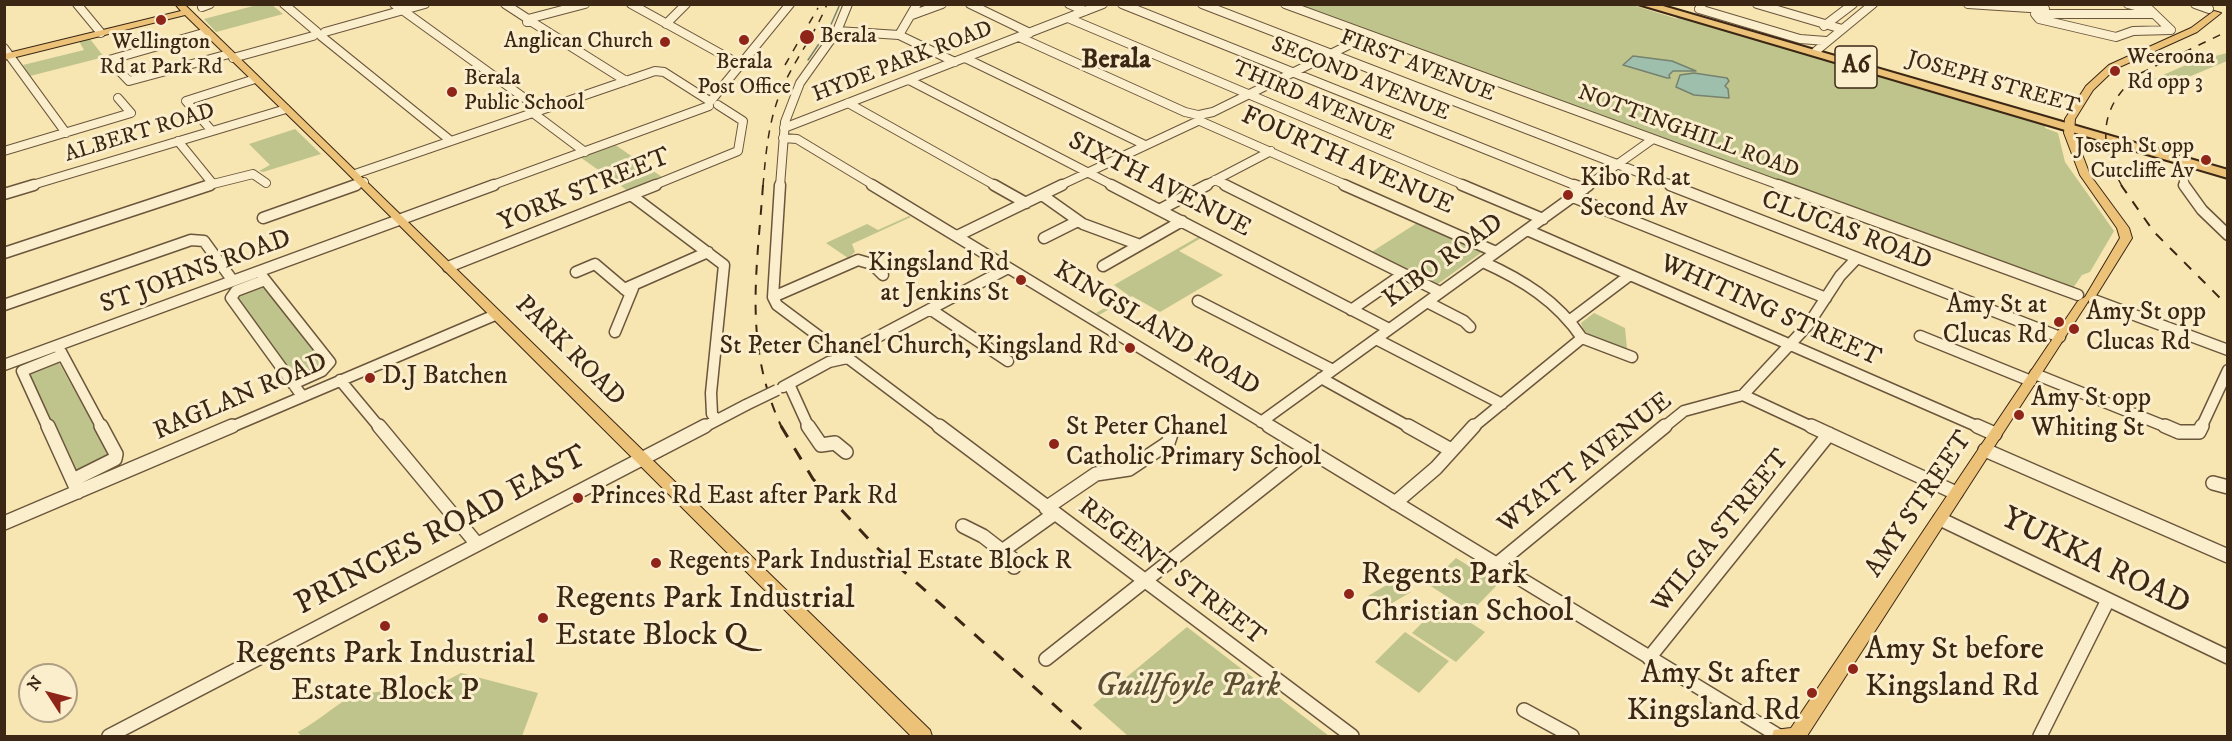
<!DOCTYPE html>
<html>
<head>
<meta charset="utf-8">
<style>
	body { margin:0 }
	#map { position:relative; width:2232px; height:741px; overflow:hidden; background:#f7e5b2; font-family:"IM FELL DW Pica",serif }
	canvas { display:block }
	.frame { position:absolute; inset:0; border:6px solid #3c2715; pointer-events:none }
	.north { position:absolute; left:18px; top:663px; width:60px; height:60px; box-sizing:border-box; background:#faeecd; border:2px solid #ae9e83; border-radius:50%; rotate:306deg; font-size:16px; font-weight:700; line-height:24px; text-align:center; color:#3c2715 }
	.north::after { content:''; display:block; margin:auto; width:21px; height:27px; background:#8f2418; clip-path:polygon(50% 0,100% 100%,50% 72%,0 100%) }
</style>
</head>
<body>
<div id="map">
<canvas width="2232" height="741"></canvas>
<div class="frame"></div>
<div class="north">N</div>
</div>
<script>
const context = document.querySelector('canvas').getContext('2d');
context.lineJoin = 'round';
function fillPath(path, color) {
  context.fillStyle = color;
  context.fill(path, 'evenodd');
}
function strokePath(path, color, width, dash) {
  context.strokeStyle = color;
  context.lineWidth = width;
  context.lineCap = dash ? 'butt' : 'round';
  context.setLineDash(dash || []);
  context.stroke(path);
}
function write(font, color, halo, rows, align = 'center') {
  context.font = font + ' "IM FELL DW Pica",serif';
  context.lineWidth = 6;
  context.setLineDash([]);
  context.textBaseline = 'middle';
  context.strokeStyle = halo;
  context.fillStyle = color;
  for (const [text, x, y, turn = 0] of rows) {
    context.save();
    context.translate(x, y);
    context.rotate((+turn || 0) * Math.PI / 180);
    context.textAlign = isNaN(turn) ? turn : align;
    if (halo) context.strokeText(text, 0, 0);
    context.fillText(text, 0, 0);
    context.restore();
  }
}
fillPath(new Path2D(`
	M1629,4L1678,19L1675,17L1678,16L2045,122V128L2058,133L2065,162L2114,231L2090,272L2082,275L2073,288L1295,5Z
	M257,5H272L283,14L216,32L204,19Z
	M90,39L104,57L30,76L23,65L84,50L79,41Z
	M2227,53V61L2174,83L2154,79L2195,61Z
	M295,129L321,154L263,172L259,171L270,165L249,144Z
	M614,144L662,177L628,191L580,157Z
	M909,216L911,217L852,244L855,252L848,258L826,243L867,224L878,230Z
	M1417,223L1482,252L1435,286L1370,253Z
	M1198,237L1201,238L1179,251L1223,275L1160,312L1132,296L1099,315L1096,313L1128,295L1114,285Z
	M263,285L325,363L318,371L297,380L236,297L239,293Z
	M1594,313L1625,328L1627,349C1612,344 1585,340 1581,323Z
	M58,361L111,456L74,473L27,371Z
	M1456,558L1498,584L1471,612L1429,585Z
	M1397,579L1411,592L1382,609L1368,596Z
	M1441,604L1485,632L1456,662L1412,633Z
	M1187,627L1329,736H1128L1093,705Z
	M1405,632L1449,661L1419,693L1375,662Z
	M461,673L538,693L522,736H301L298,732C322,719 339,701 363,690L369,693L424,686L433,688Z`), '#bec48c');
const water = new Path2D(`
	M1633,56L1672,61L1696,71H1673L1669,75L1670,78H1667L1623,65Z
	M1694,73L1727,78L1729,81L1725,86L1728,89L1729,98L1694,95L1676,87L1680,75Z`);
fillPath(water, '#9dbfab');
strokePath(water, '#76826f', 1.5);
strokePath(new Path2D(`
	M808,60L829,29L840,4`), '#76826f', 1.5);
const minorFar2 = new Path2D(`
	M77,4L101,33
	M284,4L317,32
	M394,4L541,110
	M505,4L528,19L527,22H532L626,81
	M631,4L741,65
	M970,4L1030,33
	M1069,4L1085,11
	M1122,4L1577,186
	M1202,4L1674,186
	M1285,4L1782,186
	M1702,4L1699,9L1800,39L1826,41
	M1757,4L1842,29
	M1968,4L2045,9
	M2128,4L2148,9
	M2144,4L2171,30L2133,31L2116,37L2039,19L2035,14H2153
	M2195,4L2209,9
	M202,7L210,4
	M912,15L942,4
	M1068,18L1466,186
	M528,19L585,4
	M666,24L686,4
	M1824,26L1853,4
	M837,31L899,35L955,62
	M207,32L109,60L129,81L229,54
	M325,32L425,4
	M899,35L917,4
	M321,36L451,141
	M1019,37L1185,112L1198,115
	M4,48L66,133
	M1816,51L1873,4
	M233,58L313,36
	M965,58L1145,145
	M909,80L1114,186
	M710,102L790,4
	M848,103L996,186
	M533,113L585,152
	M1199,115L1213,112L1369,35
	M1200,121L1348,186
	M784,128L1103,4
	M212,131L186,101L255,79
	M783,138L797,139L875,186
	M178,141L213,184L206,186
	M4,151L131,113L118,98
	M2184,156L2181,167L2185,186
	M355,174L655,71L664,72L708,100
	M1215,180L1228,186
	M213,184L253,174L266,183
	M29,186L286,109
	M352,186L364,182
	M490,186L709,106
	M652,186L738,151L743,121L718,105
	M780,186L785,122L800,83L837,31L848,4
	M1059,186L1198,121
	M1204,186L1271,151
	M1587,186L1653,139`);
const minorFar1 = new Path2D(`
	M780,185L773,297L777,305L840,352
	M872,185L1272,428
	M994,185L1026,203
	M1111,185L1389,329
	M1225,185L1440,292
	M1344,185L1496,252
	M1462,185L1543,219
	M1574,185L1584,189
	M1670,185L2060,337
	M1778,185L2078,295
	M2184,185L2202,210L2228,235
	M4,194L34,185
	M631,195L724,265L711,393L712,414L717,420
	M1042,195L1083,224L1140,245
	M1573,197L1826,298
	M1159,210L1207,185
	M263,218L356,185
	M1527,230L1981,428
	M957,236L1062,185
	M1044,238L1078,221
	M4,253L210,185
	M1103,266L1182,221
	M448,267L656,185
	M576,272L595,264L628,292
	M262,276L330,362L322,371L293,384
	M265,280L236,291L231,298L302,396
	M624,289L708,252
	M773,297L858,260L872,264L883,275
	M2094,300L2228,350
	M1198,301L1333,370
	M1427,302L1464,321L1470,327
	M4,305L191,240L204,241L233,281
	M930,309L1008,361
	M1351,310L1403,274
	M1569,321L1630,275
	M615,332L633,288
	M1920,336L2031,381
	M1582,338L1632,357
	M1376,339L1502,404
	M59,348L102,428
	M838,353L849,352L1008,268
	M848,358L941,428
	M4,365L494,185
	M2035,374L2169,428
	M1321,378L1411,428
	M340,380L380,428
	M789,384L809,428
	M783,387L829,362L847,358
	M1743,395L1814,428
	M1261,422L1589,185
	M48,428L22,371L62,355
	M229,428L495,315
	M702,428L746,405
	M1472,428L1582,338C1557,301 1523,280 1483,262
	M1663,428L1684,411L1743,395L1808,325L1840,276L1857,258
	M2201,428L2228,370`);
const minor = new Path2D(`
	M48,426L78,492
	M379,426L477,544
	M808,426L821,445L835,443L846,452
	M939,426L1352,736
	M1269,426L1779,736
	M1408,426L1451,450
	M1811,426L1956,493
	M1977,426L1995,434
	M2165,426L2179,432H2199L2202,426
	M1985,450L2228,556
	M73,480L115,459L116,454L101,426
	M2213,483L2228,487
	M1395,503L1436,468L1474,426
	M1046,508L1096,474L1129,469L1168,443L1171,434
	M1940,519L2228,657
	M4,523L232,426
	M963,526L983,536L1014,560V567
	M1002,551L1054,514
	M1496,565L1665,426
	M1649,658L1829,434
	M1046,659L1309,451
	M1524,710L1572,736
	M109,736L705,426
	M2040,736L2108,600`);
const major = new Path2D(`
	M175,4H184L930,730L932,736H911L330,156L185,15L4,60V54L181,11Z
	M2214,11L2221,13L2197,32L2115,69L2093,90L2075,119L2074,133L2090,175L2129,228L2132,238L2094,299L2089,300L1807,736H1772L1774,730L1791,728L2078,301L2085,297L2120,238L2117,228L2080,175L2064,133L2065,119L2086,86L2109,65L2191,28Z`);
const highway = new Path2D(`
	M1638,4H1656L2228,170V178Z`);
strokePath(minorFar2, '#6b563c', 10);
strokePath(minorFar1, '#6b563c', 13);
strokePath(minor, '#6b563c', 16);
strokePath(major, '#3c2715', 2);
strokePath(highway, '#3c2715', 4);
strokePath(minorFar2, '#faeecd', 8);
strokePath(minorFar1, '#faeecd', 10);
strokePath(minor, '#faeecd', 13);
fillPath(major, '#ecc279');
fillPath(highway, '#ecc279');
strokePath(new Path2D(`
	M785,65L818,8
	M763,186C766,150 769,115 785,82C798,55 816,32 827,4
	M2122,186C2097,142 2099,105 2141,73L2228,31`), '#3c2715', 1.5, [8, 8]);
strokePath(new Path2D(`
	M763,185C757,272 743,345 782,428
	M2121,185L2154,232L2228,306`), '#3c2715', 2, [10, 10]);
strokePath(new Path2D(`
	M781,426L813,479L874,545L1089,736`), '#3c2715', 3, [13, 13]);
const minorBridge = new Path2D(`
	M746,405L777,390`);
strokePath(minorBridge, '#6b563c', 13, []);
strokePath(minorBridge, '#faeecd', 10);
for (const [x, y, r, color] of [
	[161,20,6,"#8f2418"],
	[807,37,8,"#8f2418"],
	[744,40,6,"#8f2418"],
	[665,42,6,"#8f2418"],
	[2115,71,6,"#8f2418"],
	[452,92,6,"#8f2418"],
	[2206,160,6,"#8f2418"],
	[1568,195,6,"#8f2418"],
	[1021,280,6,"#8f2418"],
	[2059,322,6,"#8f2418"],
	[2074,329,6,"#8f2418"],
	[1130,348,6,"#8f2418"],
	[370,378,6,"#8f2418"],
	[2019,415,6,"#8f2418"],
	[1054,444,6,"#8f2418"],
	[578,498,6,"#8f2418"],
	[656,563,6,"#8f2418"],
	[1349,594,6,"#8f2418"],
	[543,618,6,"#8f2418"],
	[385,626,6,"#8f2418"],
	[1853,669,6,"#8f2418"],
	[1812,693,6,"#8f2418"]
]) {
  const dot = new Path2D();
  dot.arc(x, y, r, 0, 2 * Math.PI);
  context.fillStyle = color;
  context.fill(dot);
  strokePath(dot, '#faeecd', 2);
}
write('22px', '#3c2715', '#faeecd', [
	["Berala",820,37],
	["Anglican Church",653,42,"right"],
	["Wellington",161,43,"center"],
	["Rd at Park Rd",161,68,"center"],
	["Weeroona",2127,58],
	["Rd opp 3",2127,83],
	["Berala",744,63,"center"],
	["Post Office",744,88,"center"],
	["Berala",464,79],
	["Public School",464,104],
	["Joseph St opp",2194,147,"right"],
	["Cutcliffe Av",2194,172,"right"]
], 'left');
write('22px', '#3c2715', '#faeecd', [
	["HYDE PARK ROAD",903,63,-21],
	["FIRST AVENUE",1417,67,21],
	["SECOND AVENUE",1360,80,22],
	["JOSEPH STREET",1993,84,16],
	["THIRD AVENUE",1313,102,23],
	["NOTTINGHILL ROAD",1688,133,20],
	["ALBERT ROAD",140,134,-17]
]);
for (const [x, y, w] of [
	[1856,67,42]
]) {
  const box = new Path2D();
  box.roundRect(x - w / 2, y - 21, w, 42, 4.5);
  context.fillStyle = '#faeecd';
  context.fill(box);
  strokePath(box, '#3c2715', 1.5);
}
write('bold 24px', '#3c2715', null, [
	["A6",1856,67]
]);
write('26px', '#3c2715', '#faeecd', [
	["FOURTH AVENUE",1347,162,24],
	["SIXTH AVENUE",1159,186,27],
	["YORK STREET",585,191,-22],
	["CLUCAS ROAD",1846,232,21],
	["KIBO ROAD",1444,262,-36],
	["ST JOHNS ROAD",196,273,-20],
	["WHITING STREET",1770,312,24],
	["KINGSLAND ROAD",1156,330,31],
	["PARK ROAD",569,352,45],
	["RAGLAN ROAD",241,398,-23],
	["WYATT AVENUE",1586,464,-38],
	["AMY STREET",1920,505,-56],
	["WILGA STREET",1722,532,-51],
	["REGENT STREET",1171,573,37]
]);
write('26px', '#3c2715', '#faeecd', [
	["Kibo Rd at",1580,180],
	["Second Av",1580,210],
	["Kingsland Rd",1009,265,"right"],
	["at Jenkins St",1009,295,"right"],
	["Amy St at",2047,307,"right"],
	["Clucas Rd",2047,337,"right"],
	["Amy St opp",2086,314],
	["Clucas Rd",2086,344],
	["St Peter Chanel Church, Kingsland Rd",1118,348,"right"],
	["D.J Batchen",382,378],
	["Amy St opp",2031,400],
	["Whiting St",2031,430],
	["St Peter Chanel",1066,429],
	["Catholic Primary School",1066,459],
	["Princes Rd East after Park Rd",590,498],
	["Regents Park Industrial Estate Block R",668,563]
], 'left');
write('bold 27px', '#3c2715', '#faeecd', [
	["Berala",1116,61]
]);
write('32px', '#3c2715', '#faeecd', [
	["PRINCES ROAD EAST",442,532,-28],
	["YUKKA ROAD",2095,563,26]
]);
write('32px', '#3c2715', '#faeecd', [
	["Regents Park",1361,576],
	["Christian School",1361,613],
	["Regents Park Industrial",555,600],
	["Estate Block Q",555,637],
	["Amy St before",1865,651],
	["Kingsland Rd",1865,688],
	["Regents Park Industrial",385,655,"center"],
	["Estate Block P",385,692,"center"],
	["Amy St after",1800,675,"right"],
	["Kingsland Rd",1800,712,"right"]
], 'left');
write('italic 32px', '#5c4e33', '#faeecd', [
	["Guillfoyle Park",1188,688]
]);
</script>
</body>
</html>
